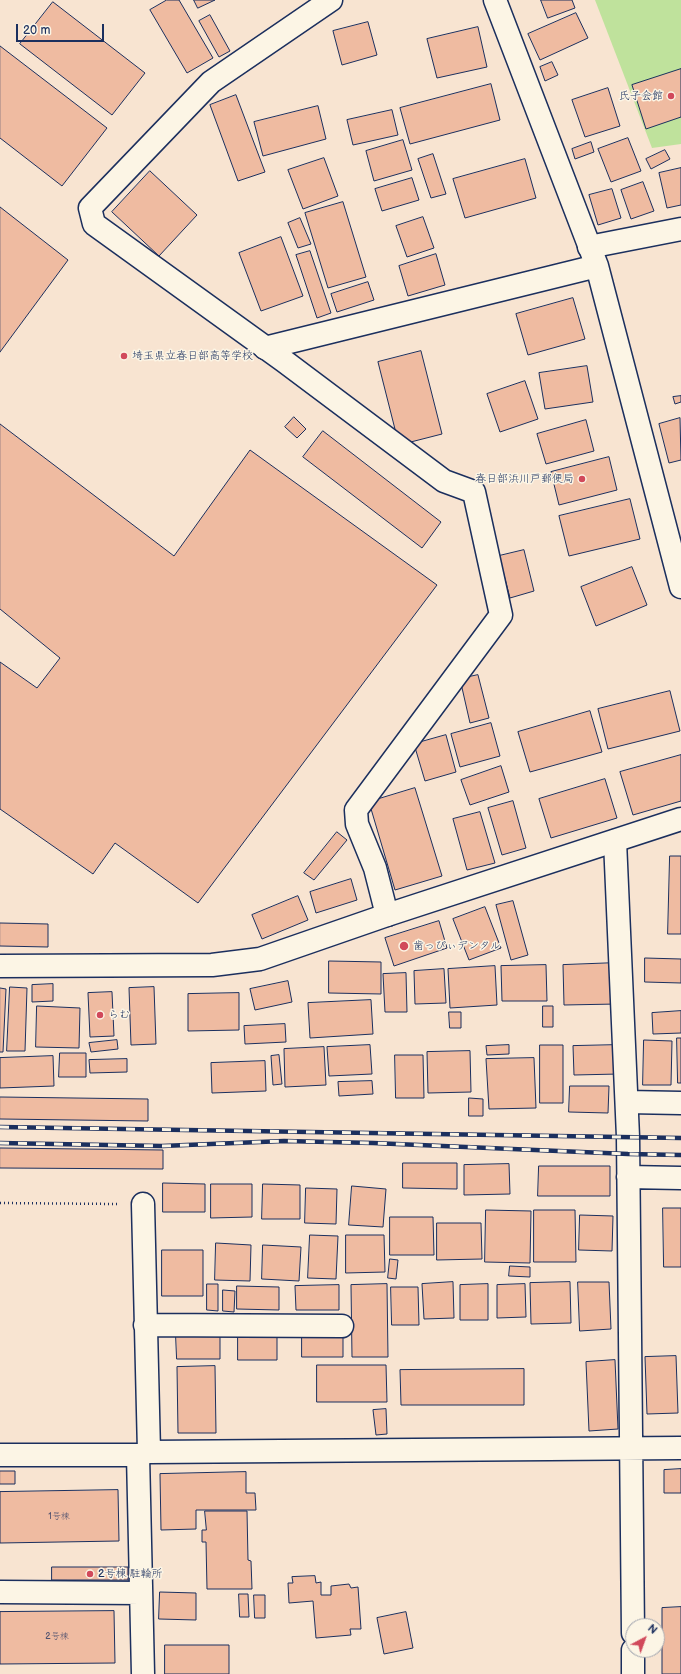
<!DOCTYPE html>
<html>
<head>
<meta charset="utf-8">
<style>
	body { margin:0 }
	#map { position:relative; width:681px; height:1674px; overflow:hidden; background:#f8e4d1; font-family:"Balsamiq Sans",sans-serif }
	canvas { display:block }
	.north { position:absolute; left:625px; top:1618px; width:40px; height:40px; box-sizing:border-box; background:#fcf5e5; border:1px solid #a2a6af; border-radius:50%; rotate:41deg; font-size:11px; font-weight:700; line-height:16px; text-align:center; color:#1b2f5e }
	.north::after { content:''; display:block; margin:auto; width:14px; height:18px; background:#d1495b; clip-path:polygon(50% 0,100% 100%,50% 72%,0 100%) }
	.scale { position:absolute; left:16px; top:24px; width:88px; height:18px; box-sizing:border-box; border:2px solid #1b2f5e; border-top:0; padding-left:5px; font-size:12px; line-height:14px; white-space:nowrap; color:#1b2f5e; -webkit-text-stroke:3px #fcf5e5; paint-order:stroke }
</style>
</head>
<body>
<div id="map">
<canvas width="681" height="1674"></canvas>
<div class="north">N</div>
<div class="scale">20 m</div>
</div>
<script>
const context = document.querySelector('canvas').getContext('2d');
context.lineJoin = 'round';
function fillPath(path, color) {
  context.fillStyle = color;
  context.fill(path, 'evenodd');
}
function strokePath(path, color, width, dash) {
  context.strokeStyle = color;
  context.lineWidth = width;
  context.lineCap = dash ? 'butt' : 'round';
  context.setLineDash(dash || []);
  context.stroke(path);
}
function write(font, color, halo, rows, align = 'center') {
  context.font = font + ' "Balsamiq Sans","Klee One",sans-serif';
  context.lineWidth = 3;
  context.setLineDash([]);
  context.textBaseline = 'middle';
  context.strokeStyle = halo;
  context.fillStyle = color;
  for (const [text, x, y, turn = 0] of rows) {
    context.save();
    context.translate(x, y);
    context.rotate((+turn || 0) * Math.PI / 180);
    context.textAlign = isNaN(turn) ? turn : align;
    if (halo) context.strokeText(text, 0, 0);
    context.fillText(text, 0, 0);
    context.restore();
  }
}
fillPath(new Path2D(`
	M595,0H681V144L652,148Z`), '#bfe29c');
const building = new Path2D(`
	M167,0H179L213,58L187,73L150,10Z
	M194,0H215L198,8Z
	M541,0H572L575,8L548,18Z
	M53,2L145,73L112,115L20,44Z
	M576,13L588,38L540,60L528,34Z
	M210,15L230,51L219,57L199,21Z
	M368,22L377,55L342,65L333,31Z
	M478,27L487,67L437,78L427,39Z
	M0,46L107,128L62,186L0,138Z
	M552,62L558,75L545,81L540,67Z
	M681,69V117L646,129L632,85Z
	M491,84L500,120L410,144L400,108Z
	M608,88L620,126L585,137L572,100Z
	M236,95L265,172L238,181L210,105Z
	M318,106L326,139L263,156L254,122Z
	M392,110L398,135L353,145L347,120Z
	M628,138L641,171L611,182L598,149Z
	M403,140L412,170L374,181L366,151Z
	M591,142L594,152L575,159L572,149Z
	M665,150L670,159L651,169L646,159Z
	M433,154L446,194L431,198L418,159Z
	M324,158L338,196L303,209L288,170Z
	M525,159L536,198L465,218L453,179Z
	M681,168V205L667,208L659,173Z
	M150,171L197,215L159,256L112,212Z
	M412,178L419,200L382,211L375,189Z
	M643,182L654,211L631,219L621,190Z
	M612,189L621,218L598,225L589,195Z
	M343,202L366,277L328,288L305,213Z
	M0,207L68,260L0,352Z
	M423,217L434,248L407,257L396,226Z
	M300,218L311,244L298,248L288,223Z
	M281,237L303,296L261,311L239,253Z
	M310,251L331,313L317,318L296,255Z
	M436,254L445,285L408,296L399,266Z
	M368,282L374,300L337,312L331,294Z
	M573,298L585,339L528,355L516,314Z
	M421,351L442,434L399,445L378,362Z
	M587,366L593,402L545,409L539,373Z
	M525,381L538,419L500,432L487,394Z
	M681,396V402L675,404L673,397Z
	M294,417L306,429L297,438L285,427Z
	M680,418L681,460L669,463L659,424Z
	M586,420L594,451L546,464L537,434Z
	M0,424L174,556L250,450L437,585L198,903L115,843L93,874L0,809V662L37,688L60,658L0,609Z
	M323,431L441,522L422,548L303,457Z
	M609,457L617,490L559,505L551,472Z
	M630,499L640,539L569,556L559,516Z
	M524,550L534,591L510,598L499,556Z
	M632,567L647,605L596,626L581,587Z
	M478,675L489,718L470,723L460,679Z
	M670,691L680,731L608,749L598,709Z
	M590,711L602,752L530,772L518,732Z
	M491,723L500,756L460,767L451,734Z
	M446,735L456,772L425,781L414,744Z
	M681,755V801L633,815L620,772Z
	M501,766L509,792L470,805L461,780Z
	M605,779L617,818L551,838L539,799Z
	M415,788L442,876L395,890L369,802Z
	M513,801L526,848L502,855L488,808Z
	M480,812L495,863L467,870L453,819Z
	M337,832L347,840L314,880L304,873Z
	M670,856H681V934H668Z
	M351,879L357,900L316,913L310,892Z
	M298,896L308,920L262,939L252,915Z
	M513,901L528,955L511,960L496,905Z
	M485,907L501,948L469,960L453,919Z
	M439,921L447,948L394,966L385,938Z
	M0,923L48,924V947L0,946Z
	M645,958L681,959V983L645,982Z
	M329,961L381,962V994L329,993Z
	M616,963L617,1004L564,1005L563,965Z
	M546,965L547,1001H502L501,966Z
	M495,966L497,1005L450,1008L448,969Z
	M444,969L446,1003L415,1004L414,971Z
	M406,973L407,1012H385L383,974Z
	M288,981L292,1002L255,1010L250,989Z
	M53,984V1001L32,1002V985Z
	M10,987L27,988L25,1051H7Z
	M154,987L156,1044L131,1045L129,988Z
	M0,988L6,989L3,1052H0Z
	M112,992L114,1036L90,1037L88,993Z
	M239,993V1030L188,1031V994Z
	M371,1000L373,1034L310,1038L308,1003Z
	M37,1006L80,1008L79,1048L36,1047Z
	M543,1006H553V1027H543Z
	M681,1011V1033L653,1034L652,1013Z
	M449,1012H461V1028H450Z
	M285,1024L286,1042L245,1044L244,1026Z
	M677,1038H681V1083H678Z
	M117,1040L118,1049L91,1052L89,1043Z
	M644,1040L672,1041L671,1085H643Z
	M370,1045L372,1074L329,1076L327,1047Z
	M509,1045V1054L487,1055L486,1046Z
	M540,1045H563V1103H540Z
	M618,1045L619,1074L574,1075L573,1046Z
	M324,1047L326,1085L285,1087L284,1049Z
	M470,1051L471,1092L428,1093L427,1052Z
	M60,1053H86V1077H59Z
	M279,1055L282,1084L273,1085L271,1056Z
	M395,1055H423L424,1098H396Z
	M53,1056L54,1086L0,1088V1058Z
	M534,1058L536,1108L489,1109L486,1059Z
	M127,1059V1072L90,1073L89,1060Z
	M265,1061L266,1091L212,1093L211,1063Z
	M372,1081L373,1094L339,1096L338,1082Z
	M570,1086H609L608,1113L569,1112Z
	M0,1097L148,1099V1121L0,1119Z
	M469,1098L483,1099V1116H469Z
	M0,1148L163,1150V1169L0,1168Z
	M403,1163H457V1189L403,1188Z
	M509,1164L510,1194L464,1195V1165Z
	M539,1166H610V1196H538Z
	M163,1183L205,1184V1212H163Z
	M211,1184H252V1217L211,1218Z
	M263,1184L300,1185V1219H262Z
	M352,1186L386,1189L383,1227L349,1225Z
	M306,1188L337,1189L336,1224L305,1223Z
	M663,1208H681V1267H664Z
	M486,1210L531,1211L530,1263L485,1262Z
	M534,1210H575L576,1262H534Z
	M580,1215L613,1216L612,1251L579,1250Z
	M390,1217H433L434,1255H390Z
	M437,1223H481L482,1259L437,1260Z
	M310,1235L338,1236L336,1279L308,1278Z
	M346,1235H384L385,1272L346,1273Z
	M216,1243L251,1245L250,1281L215,1280Z
	M263,1245L301,1247L299,1281L262,1279Z
	M162,1250H203V1296H162Z
	M390,1259L398,1260L396,1279L388,1278Z
	M510,1266L530,1267V1277L509,1276Z
	M453,1282L454,1318L424,1319L422,1284Z
	M570,1282L571,1323L531,1324L530,1283Z
	M578,1282H609L611,1329L580,1331Z
	M207,1284H218V1311L207,1310Z
	M387,1284L388,1357H352L351,1285Z
	M488,1284V1320H460V1285Z
	M525,1284L526,1317L497,1318V1285Z
	M339,1285V1310H296L295,1286Z
	M237,1286L279,1287V1310L237,1309Z
	M391,1287H418L419,1325H392Z
	M223,1290L235,1291L234,1312L223,1311Z
	M302,1334H343V1357H302Z
	M176,1336H220V1359H177Z
	M238,1336H277V1360H238Z
	M676,1356L678,1413L647,1414L645,1357Z
	M615,1360L618,1429L589,1431L586,1362Z
	M317,1365H386L387,1402H317Z
	M215,1366L216,1433H178L177,1367Z
	M524,1369V1405H401L400,1370Z
	M386,1409L387,1434L376,1435L373,1410Z
	M681,1469V1493H664V1470Z
	M0,1471H15V1484H0Z
	M246,1472V1493H255L256,1510H196V1529L161,1530L160,1474Z
	M118,1490L119,1541L0,1543V1492Z
	M205,1511H247L248,1560L251,1561L252,1589H207L206,1542H202V1530H206Z
	M52,1567H128V1580H52Z
	M315,1576L316,1583L321,1582V1595H331V1586L349,1584L351,1588L358,1587L361,1629H350L351,1635L316,1638L313,1601L289,1603L288,1583H293L292,1577Z
	M160,1592L196,1593V1620L159,1619Z
	M239,1594H248L249,1617H240Z
	M254,1595H265V1618H255Z
	M681,1607V1674H662V1608Z
	M114,1611L115,1663L0,1664V1612Z
	M406,1612L413,1648L384,1654L377,1618Z
	M165,1645H229V1674H165Z`);
fillPath(building, '#efbba1');
strokePath(building, '#1b2f5e', 1);
const minor = new Path2D(`
	M331,0L211,82L90,208L94,224L284,361L444,481L474,492L501,615L356,810L357,824L375,868L387,915
	M589,247L681,229
	M615,841L628,1137L633,1633
	M627,1102L681,1103
	M628,1177L681,1178
	M143,1204L149,1452
	M145,1325L342,1326
	M0,1455H138L149,1452L681,1448
	M138,1455L143,1674
	M0,1592L141,1593
	M633,1650V1674`);
const tertiary = new Path2D(`
	M495,0L597,266L681,587
	M265,348L597,266
	M0,966L212,965L260,959L387,915L681,819`);
strokePath(minor, '#1b2f5e', 25);
strokePath(tertiary, '#1b2f5e', 25);
strokePath(new Path2D(`
	M0,1203L117,1204`), '#1b2f5e', 2.5, [1, 3]);
strokePath(minor, '#fcf5e5', 22);
strokePath(tertiary, '#fcf5e5', 22);
const rail = new Path2D(`
	M0,1127L681,1138
	M0,1143L162,1146L284,1141L373,1143L628,1154L681,1155`);
strokePath(rail, '#1b2f5e', 4.5);
strokePath(rail, '#fcf5e5', 3, [9]);
for (const [x, y, r, color] of [
	[671,96,4,"#d1495b"],
	[124,356,4,"#d1495b"],
	[582,479,4,"#d1495b"],
	[404,946,5,"#d1495b"],
	[100,1015,4,"#d1495b"],
	[90,1574,4,"#d1495b"]
]) {
  const dot = new Path2D();
  dot.arc(x, y, r, 0, 2 * Math.PI);
  context.fillStyle = color;
  context.fill(dot);
  strokePath(dot, '#fcf5e5', 1.5);
}
write('9px', '#50526f', null, [
	["1号棟",59,1517],
	["2号棟",57,1637]
]);
write('11px', '#1b2f5e', '#fcf5e5', [
	["氏子会館",663,96,"right"],
	["埼玉県立春日部高等学校",132,356],
	["春日部浜川戸郵便局",574,479,"right"],
	["歯っぴぃデンタル",413,946],
	["らむ",108,1015],
	["2号棟 駐輪所",98,1574]
], 'left');
</script>
</body>
</html>
